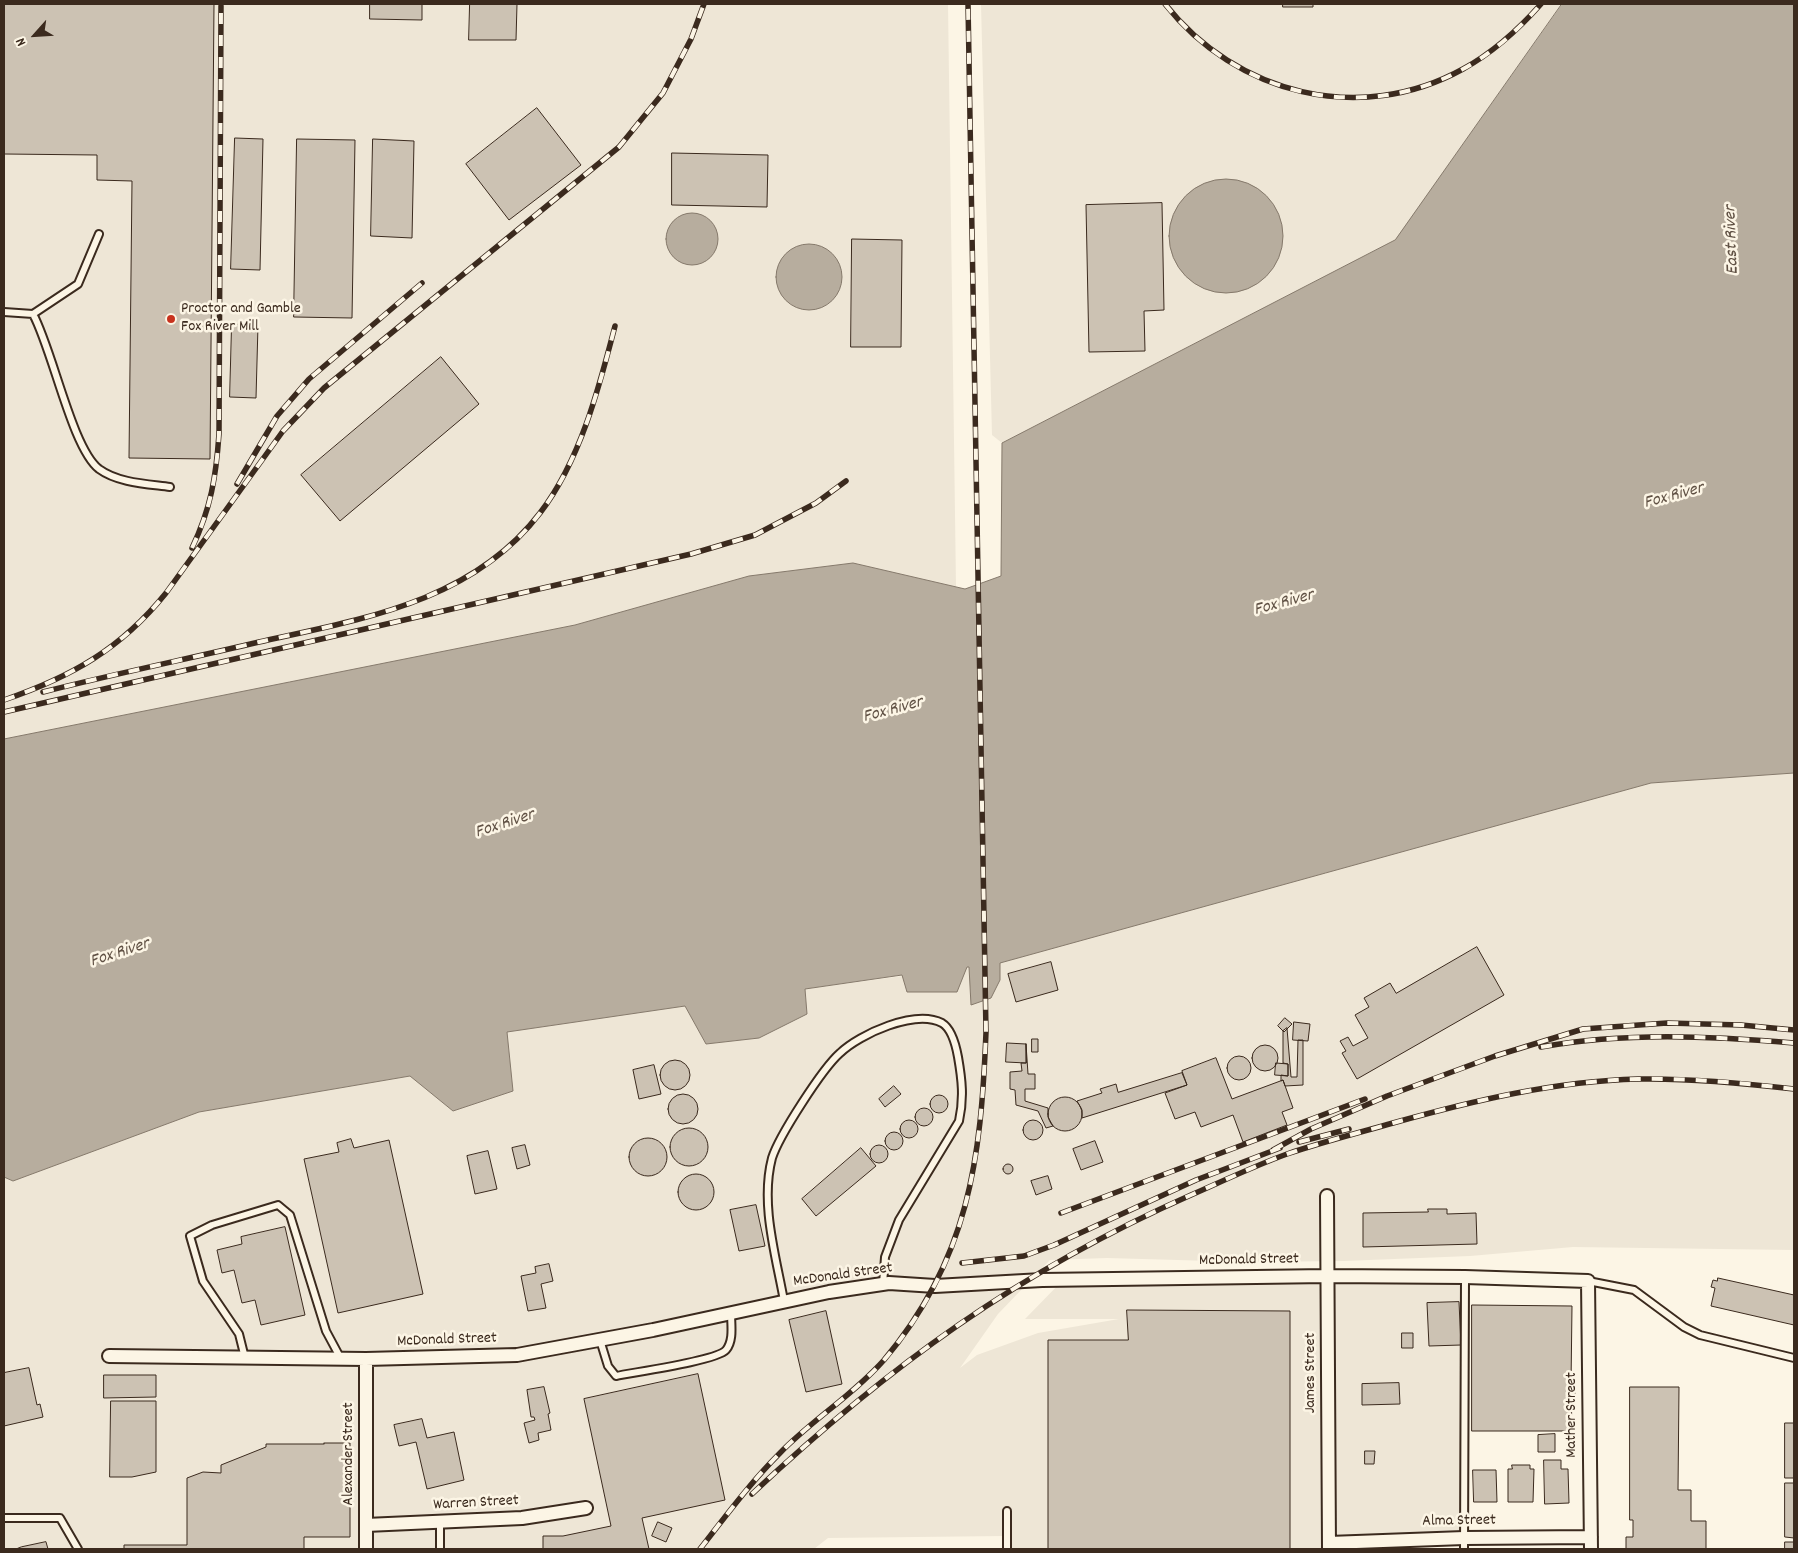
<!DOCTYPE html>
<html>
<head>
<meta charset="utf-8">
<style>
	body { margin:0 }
	#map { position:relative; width:1798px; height:1553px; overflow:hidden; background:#fcf5e5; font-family:Dekko,sans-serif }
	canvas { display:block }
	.frame { position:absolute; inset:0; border:5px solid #3b2a1e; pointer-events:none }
	.north { position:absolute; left:10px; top:10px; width:50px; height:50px; -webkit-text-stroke:4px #fcf5e5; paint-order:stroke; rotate:244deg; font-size:14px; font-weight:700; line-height:20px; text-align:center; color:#3b2a1e }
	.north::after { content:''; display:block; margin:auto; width:18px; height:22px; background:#3b2a1e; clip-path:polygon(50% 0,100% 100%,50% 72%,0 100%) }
</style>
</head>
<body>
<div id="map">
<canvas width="1798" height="1553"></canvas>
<div class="frame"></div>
<div class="north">N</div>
</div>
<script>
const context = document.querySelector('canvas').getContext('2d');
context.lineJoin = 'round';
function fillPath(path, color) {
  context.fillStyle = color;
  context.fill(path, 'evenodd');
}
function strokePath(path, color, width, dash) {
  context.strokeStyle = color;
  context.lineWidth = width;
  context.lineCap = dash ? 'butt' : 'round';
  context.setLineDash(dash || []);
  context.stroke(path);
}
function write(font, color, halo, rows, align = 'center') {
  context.font = font + ' Dekko,sans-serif';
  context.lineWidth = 5;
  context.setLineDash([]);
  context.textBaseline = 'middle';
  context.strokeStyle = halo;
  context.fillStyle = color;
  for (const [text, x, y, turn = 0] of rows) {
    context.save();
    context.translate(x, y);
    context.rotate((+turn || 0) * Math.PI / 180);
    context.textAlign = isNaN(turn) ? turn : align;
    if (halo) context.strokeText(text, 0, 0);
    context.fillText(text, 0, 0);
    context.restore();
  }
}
fillPath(new Path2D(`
	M4,4H948L956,587L853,563L749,576L575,625L4,739Z
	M981,4H1562L1395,240L1002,443L992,435Z
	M1794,773V1250L1573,1247L1470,1256L1344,1261L1248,1262L1107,1258L1050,1260L998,1314L960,1368L977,1355L1038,1333L1119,1319H1025L1063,1280L1465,1277L1464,1538L1329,1549H1004V1536L828,1538L814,1549H4V1177L13,1181L199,1112L411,1076L453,1111L513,1091L506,1032L685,1006L706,1044L759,1038L806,1014L805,989L970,967L971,1004L1000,980V963L1651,783Z`), '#eee6d6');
const water = new Path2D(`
	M1562,4H1794V773L1651,783L1000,963V980L991,998L971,1005L969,967H967L957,992H907L902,975L805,989L807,1014L759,1038L706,1044L685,1006L507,1032L513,1091L453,1111L410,1076L199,1112L13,1181L4,1177V739L575,625L749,576L853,563L965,589L1001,576L1002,443L1395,240Z
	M1169 236a57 57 0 1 1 114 0a57 57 0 1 1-114 0Z
	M666 239a26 26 0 1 1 52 0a26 26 0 1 1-52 0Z
	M776 277a33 33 0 1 1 66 0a33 33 0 1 1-66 0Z`);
fillPath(water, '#b7ad9e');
strokePath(water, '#85796b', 1);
const building = new Path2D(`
	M4,4H214L210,459L129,458L132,181L97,180V155L4,154Z
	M370,4H422V20L370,19Z
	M470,4H517L516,40H469Z
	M1283,4H1313V7H1283Z
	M537,108L581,165L509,220L466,164Z
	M235,138L263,139L260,270L231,269Z
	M297,139L355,140L352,318L294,317Z
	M373,139L414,141L412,238L371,236Z
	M672,153L768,155L767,207L672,205Z
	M1162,203L1164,310L1144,311L1145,351L1089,352L1086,205Z
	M852,239L902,240L901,347H851Z
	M232,324L258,325L256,398L230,397Z
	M441,357L479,404L340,521L301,475Z
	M1477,947L1504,995L1357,1079L1342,1053L1346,1051L1340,1041L1348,1037L1353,1046L1368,1038L1355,1015L1369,1007L1364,998L1390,983L1396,993Z
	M1051,962L1058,990L1016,1002L1008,974Z
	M1285,1018L1292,1024L1284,1032L1278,1026Z
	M1294,1022L1310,1024L1308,1041L1293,1040Z
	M1287,1028L1291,1077H1297L1298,1040H1303V1085L1285,1086L1283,1080L1281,1081V1075L1288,1076V1064L1283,1063V1031Z
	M1032,1039H1038V1052H1032Z
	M1007,1043L1026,1044V1063L1006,1062Z
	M1026,1044L1028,1074H1035V1089H1025V1101L1048,1108V1117L1053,1126L1046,1128L1038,1111L1016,1105L1015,1090L1010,1089V1072L1022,1071L1021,1063H1026Z
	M1252 1058a13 13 0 1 1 26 0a13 13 0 1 1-26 0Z
	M1227 1068a12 12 0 1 1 24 0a12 12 0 1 1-24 0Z
	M1216,1058L1232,1099L1283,1080L1293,1108L1282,1112L1287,1125L1243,1142L1233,1115L1201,1127L1195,1112L1175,1119L1165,1093L1187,1085L1182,1071Z
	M660 1075a15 15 0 1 1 30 0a15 15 0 1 1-30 0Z
	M1276,1063L1288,1064V1076L1275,1075Z
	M654,1065L661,1094L639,1099L633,1070Z
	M1182,1073L1187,1085L1082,1118V1110L1077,1101L1102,1093L1100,1089L1116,1084L1118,1092Z
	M894,1086L901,1094L885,1107L879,1099Z
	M668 1109a15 15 0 1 1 30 0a15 15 0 1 1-30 0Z
	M930 1104a9 9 0 1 1 18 0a9 9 0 1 1-18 0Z
	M1048 1114a17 17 0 1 1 34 0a17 17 0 1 1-34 0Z
	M915 1117a9 9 0 1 1 18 0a9 9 0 1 1-18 0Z
	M900 1129a9 9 0 1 1 18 0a9 9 0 1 1-18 0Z
	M1023 1130a10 10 0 1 1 20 0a10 10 0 1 1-20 0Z
	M670 1147a19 19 0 1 1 38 0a19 19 0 1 1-38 0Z
	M885 1141a9 9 0 1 1 18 0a9 9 0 1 1-18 0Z
	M629 1157a19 19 0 1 1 38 0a19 19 0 1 1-38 0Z
	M351,1139L354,1148L389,1140L423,1294L338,1313L304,1159L339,1152L337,1143Z
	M1095,1141L1103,1162L1081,1170L1073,1149Z
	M870 1154a9 9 0 1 1 18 0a9 9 0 1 1-18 0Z
	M525,1145L530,1165L517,1169L512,1148Z
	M861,1148L876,1166L816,1216L802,1199Z
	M488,1151L497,1189L475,1194L467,1156Z
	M1003 1169a5 5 0 1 1 10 0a5 5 0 1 1-10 0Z
	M678 1192a18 18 0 1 1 36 0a18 18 0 1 1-36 0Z
	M1048,1176L1052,1189L1036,1195L1031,1181Z
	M756,1205L765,1246L739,1251L730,1210Z
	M1428,1209H1447V1214L1476,1213L1477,1244L1363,1247V1213L1428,1212Z
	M285,1227L305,1315L261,1325L255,1300L242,1303L234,1270L222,1273L217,1250L242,1244L241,1237Z
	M549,1264L553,1281L541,1284L546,1308L528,1311L521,1276L536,1273L535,1267Z
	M1718,1278L1794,1295V1325L1711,1306L1715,1288L1711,1287L1713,1280L1717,1281Z
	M1459,1302L1461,1345L1429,1346L1427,1303Z
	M1472,1305L1572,1306L1571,1385H1575V1401H1572L1571,1431H1472Z
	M1127,1310L1290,1311V1549H1048V1340H1128Z
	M826,1311L842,1384L806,1392L789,1320Z
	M1402,1333H1413V1348H1402Z
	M29,1368L37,1405L40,1404L43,1417L4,1426V1373Z
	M698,1374L725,1500L642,1518L649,1549H543V1536H563L611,1526L584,1399Z
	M104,1375H156V1397L104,1398Z
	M1399,1383L1400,1404L1362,1405V1384Z
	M544,1387L550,1413L548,1414L551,1430L538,1433L539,1440L529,1443L524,1423L535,1420L534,1417H531L527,1390Z
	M1630,1387H1679L1678,1490H1691V1521H1706V1549H1626V1537H1633V1520H1630Z
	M111,1401H156V1472L132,1477H110Z
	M422,1419L427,1438L454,1432L464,1480L427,1489L416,1442L399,1446L394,1425Z
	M1785,1423H1794V1478H1785Z
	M1555,1434V1452H1538V1435Z
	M324,1443H350V1537H304V1549H124V1545H187V1478L203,1472L221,1473V1465L266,1447V1444H324Z
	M1365,1451H1375L1374,1464H1365Z
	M1544,1460H1561V1469H1568L1569,1503L1545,1504Z
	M1512,1465H1530V1469H1534L1533,1502H1508V1469H1512Z
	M1473,1470H1496L1497,1502H1474Z
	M1785,1483H1794V1538L1785,1537Z
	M658,1522L672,1528L666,1542L652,1536Z
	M46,1542L48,1549H16L21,1547Z
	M1785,1542H1794V1549H1785Z`);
fillPath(building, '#ccc2b3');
strokePath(building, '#3b2a1e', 1);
const lane = new Path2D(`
	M4,312L33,314C53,351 72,448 99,469C118,483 148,484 170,487
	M33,314L78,284L99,234
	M1588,1281L1634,1290L1684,1327L1700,1335L1794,1358
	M784,1301C776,1256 760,1204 772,1158C779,1136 822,1069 840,1053C860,1034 915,1009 942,1023C952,1029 956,1046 958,1057C962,1080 964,1098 959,1121L899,1220L885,1257L883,1284
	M600,1340L608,1366L616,1376C635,1372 716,1361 726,1350C734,1340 731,1325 731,1313
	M245,1358L239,1334L203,1281L190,1236L212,1225L278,1205L290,1215L326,1331L341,1359
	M4,1518H60L78,1549
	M440,1522V1549
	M1007,1549V1511
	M1464,1549L1465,1277`);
const street = new Path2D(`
	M1327,1196L1329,1549
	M109,1356L366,1359L517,1355L653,1330L829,1292L889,1283L935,1286L1042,1280L1327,1276L1465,1277L1588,1281L1591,1549
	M366,1525L522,1518L586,1508
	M1329,1543L1464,1538L1591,1537
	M366,1549V1359`);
strokePath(lane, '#3b2a1e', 10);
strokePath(street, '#3b2a1e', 16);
strokePath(lane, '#fcf5e5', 6);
strokePath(street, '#fcf5e5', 12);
const rail = new Path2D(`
	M1165,4C1236,94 1360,126 1463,69C1494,52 1518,30 1541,4
	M237,484L277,416L309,379L422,283
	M192,548C211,508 216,477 219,434L221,6
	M43,692C114,674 187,659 259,642C362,619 472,602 540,513C580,461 599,388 615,326
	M4,700C71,677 121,649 166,593L283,431L324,388L619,147L663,93L691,39L704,4
	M4,712L691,554L755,535L816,503L846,481
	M1541,1047C1625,1032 1710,1036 1794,1043
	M1299,1142L1349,1129
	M1273,1150L1311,1129L1387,1096L1495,1056L1583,1029L1667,1023L1741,1025L1794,1030
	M1061,1213L1365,1099
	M962,1263L1024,1256L1054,1245L1196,1180L1280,1148
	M752,1494C887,1367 1021,1270 1191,1195C1223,1181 1254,1166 1287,1154C1322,1142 1358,1133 1393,1123C1472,1101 1555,1081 1638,1079C1690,1078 1743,1083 1794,1089
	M700,1549C725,1517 750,1483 780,1453C812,1420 853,1395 884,1360C969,1259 981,1159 986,1032L968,4`);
strokePath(rail, '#3b2a1e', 5.5);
strokePath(rail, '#fcf5e5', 4, [11]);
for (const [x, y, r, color] of [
	[171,319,5,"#c8321e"]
]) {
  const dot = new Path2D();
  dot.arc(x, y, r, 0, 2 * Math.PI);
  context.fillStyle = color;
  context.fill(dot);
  strokePath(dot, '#fcf5e5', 2);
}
write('16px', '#3b2a1e', '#fcf5e5', [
	["Proctor and Gamble",181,310],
	["Fox River Mill",181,328]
], 'left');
write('16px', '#3b2a1e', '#fcf5e5', [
	["McDonald Street",1249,1261,-1],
	["McDonald Street",843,1276,-8],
	["McDonald Street",447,1341,-2],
	["James Street",1312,1373,-90],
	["Mather Street",1573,1415,-90],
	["Alexander Street",350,1454,-90],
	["Warren Street",476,1504,-3],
	["Alma Street",1459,1522,-1]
]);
write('italic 18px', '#605144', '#fcf5e5', [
	["East River",1733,240,-92],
	["Fox River",1674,497,-15],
	["Fox River",1284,604,-15],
	["Fox River",893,711,-15],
	["Fox River",505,825,-18],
	["Fox River",120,954,-18]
]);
</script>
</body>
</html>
